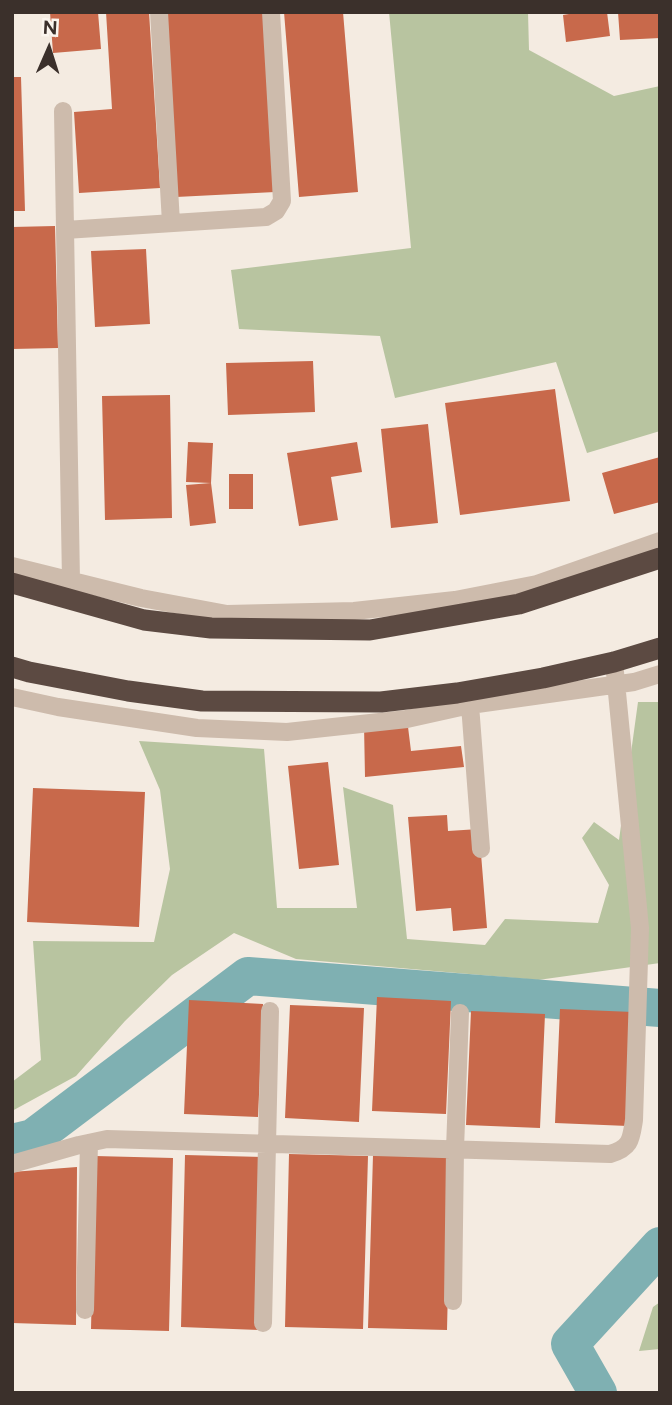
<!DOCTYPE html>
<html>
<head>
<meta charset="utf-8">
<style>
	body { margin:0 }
	#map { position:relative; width:672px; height:1405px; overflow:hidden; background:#f4ebe1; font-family:Figtree,sans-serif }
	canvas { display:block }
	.frame { position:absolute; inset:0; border:14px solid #3b302b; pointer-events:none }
	.north { position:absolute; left:14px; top:14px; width:70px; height:70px; -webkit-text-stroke:5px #fbf5ee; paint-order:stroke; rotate:3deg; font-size:19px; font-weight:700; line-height:28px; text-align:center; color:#3b302b }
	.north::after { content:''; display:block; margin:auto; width:24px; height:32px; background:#3b302b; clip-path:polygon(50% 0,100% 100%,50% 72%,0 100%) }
</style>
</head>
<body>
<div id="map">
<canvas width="672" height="1405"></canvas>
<div class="frame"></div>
<div class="north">N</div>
</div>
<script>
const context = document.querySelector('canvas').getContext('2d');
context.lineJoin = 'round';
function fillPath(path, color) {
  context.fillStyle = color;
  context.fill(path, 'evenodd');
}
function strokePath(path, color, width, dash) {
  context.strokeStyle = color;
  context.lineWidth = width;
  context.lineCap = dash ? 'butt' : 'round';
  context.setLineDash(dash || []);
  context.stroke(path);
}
fillPath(new Path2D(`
	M389,12H528L529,50L614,96L660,86V431L587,453L556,362L395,398L380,336L239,329L231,270L411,248Z
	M638,702H660V963L538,980L296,959L234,933L172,975L125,1021L76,1076L12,1111V1082L41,1060L33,941L154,942L170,869L160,790L139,741L264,749L277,908H357L343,787L393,805L407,939L485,945L505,919L598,923L609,885L582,838L594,822L619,840Z
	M660,1302V1349L639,1351L653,1307Z`), '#b8c4a0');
strokePath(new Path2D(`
	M12,1143L33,1138L248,976L660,1008
	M598,1393L570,1344L660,1246`), '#7fb0b2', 38);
fillPath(new Path2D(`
	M50,12H98L101,49L53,53Z
	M106,12H149L160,188L79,193L74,112L112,109Z
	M165,12H264L275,192L176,197Z
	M284,12H343L358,192L299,197Z
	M581,12H607L610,36L566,42L563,15Z
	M618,12H660V38L620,40Z
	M12,77H21L25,211H12Z
	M55,226L58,348L12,349V227Z
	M146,249L150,324L95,327L91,251Z
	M313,361L315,412L228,415L226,363Z
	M555,389L570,501L460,515L445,403Z
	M170,395L172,518L105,520L102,396Z
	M428,424L438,523L391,528L381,429Z
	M188,442L213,443L211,483L216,523L190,526L186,485L211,483L186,482Z
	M357,442L362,472L331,477L338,520L299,526L287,453Z
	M660,457V502L614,514L602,473Z
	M229,474H253V509H229Z
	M407,719L411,751L461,746L464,767L365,777L364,725Z
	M328,762L339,865L299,869L288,766Z
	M33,788L145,792L139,927L27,922Z
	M447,815L448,831L479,829L487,928L453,931L451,908L416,911L408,817Z
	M377,997L451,1001L446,1114L372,1111Z
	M189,1000L263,1004L258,1117L184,1114Z
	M290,1005L364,1008L359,1122L285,1118Z
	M560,1009L633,1012L628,1126L555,1123Z
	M471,1011L545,1014L540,1128L466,1125Z
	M289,1154L368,1156L363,1329L285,1327Z
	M185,1155L263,1157L259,1330L181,1327Z
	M373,1155L451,1157L447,1330L368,1328Z
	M95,1156L173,1158L169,1331L91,1329Z
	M77,1167L76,1325L12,1323V1172Z`), '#c8694b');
strokePath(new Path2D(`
	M159,12L171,223
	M63,111L71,581
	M65,230L266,217L276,211L282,201L271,12
	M12,566L141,598L227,614L354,611L455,600L537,584L660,541
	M12,697L58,707L197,728L287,732L407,719L470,705L634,682L660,674
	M470,705L481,849
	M12,1164L79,1145L107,1139L610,1154C631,1148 631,1139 634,1120L640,928L614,662
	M453,1301L455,1149L460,1013
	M85,1310L89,1143
	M263,1323L270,1011`), '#cdbbac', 18);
strokePath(new Path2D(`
	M12,583L144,620L211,628L370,630L519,604L660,558
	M12,667L29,672L128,691L202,701L381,702L457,693L543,678L614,662L660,648`), '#5c4a42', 21);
</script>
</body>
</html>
